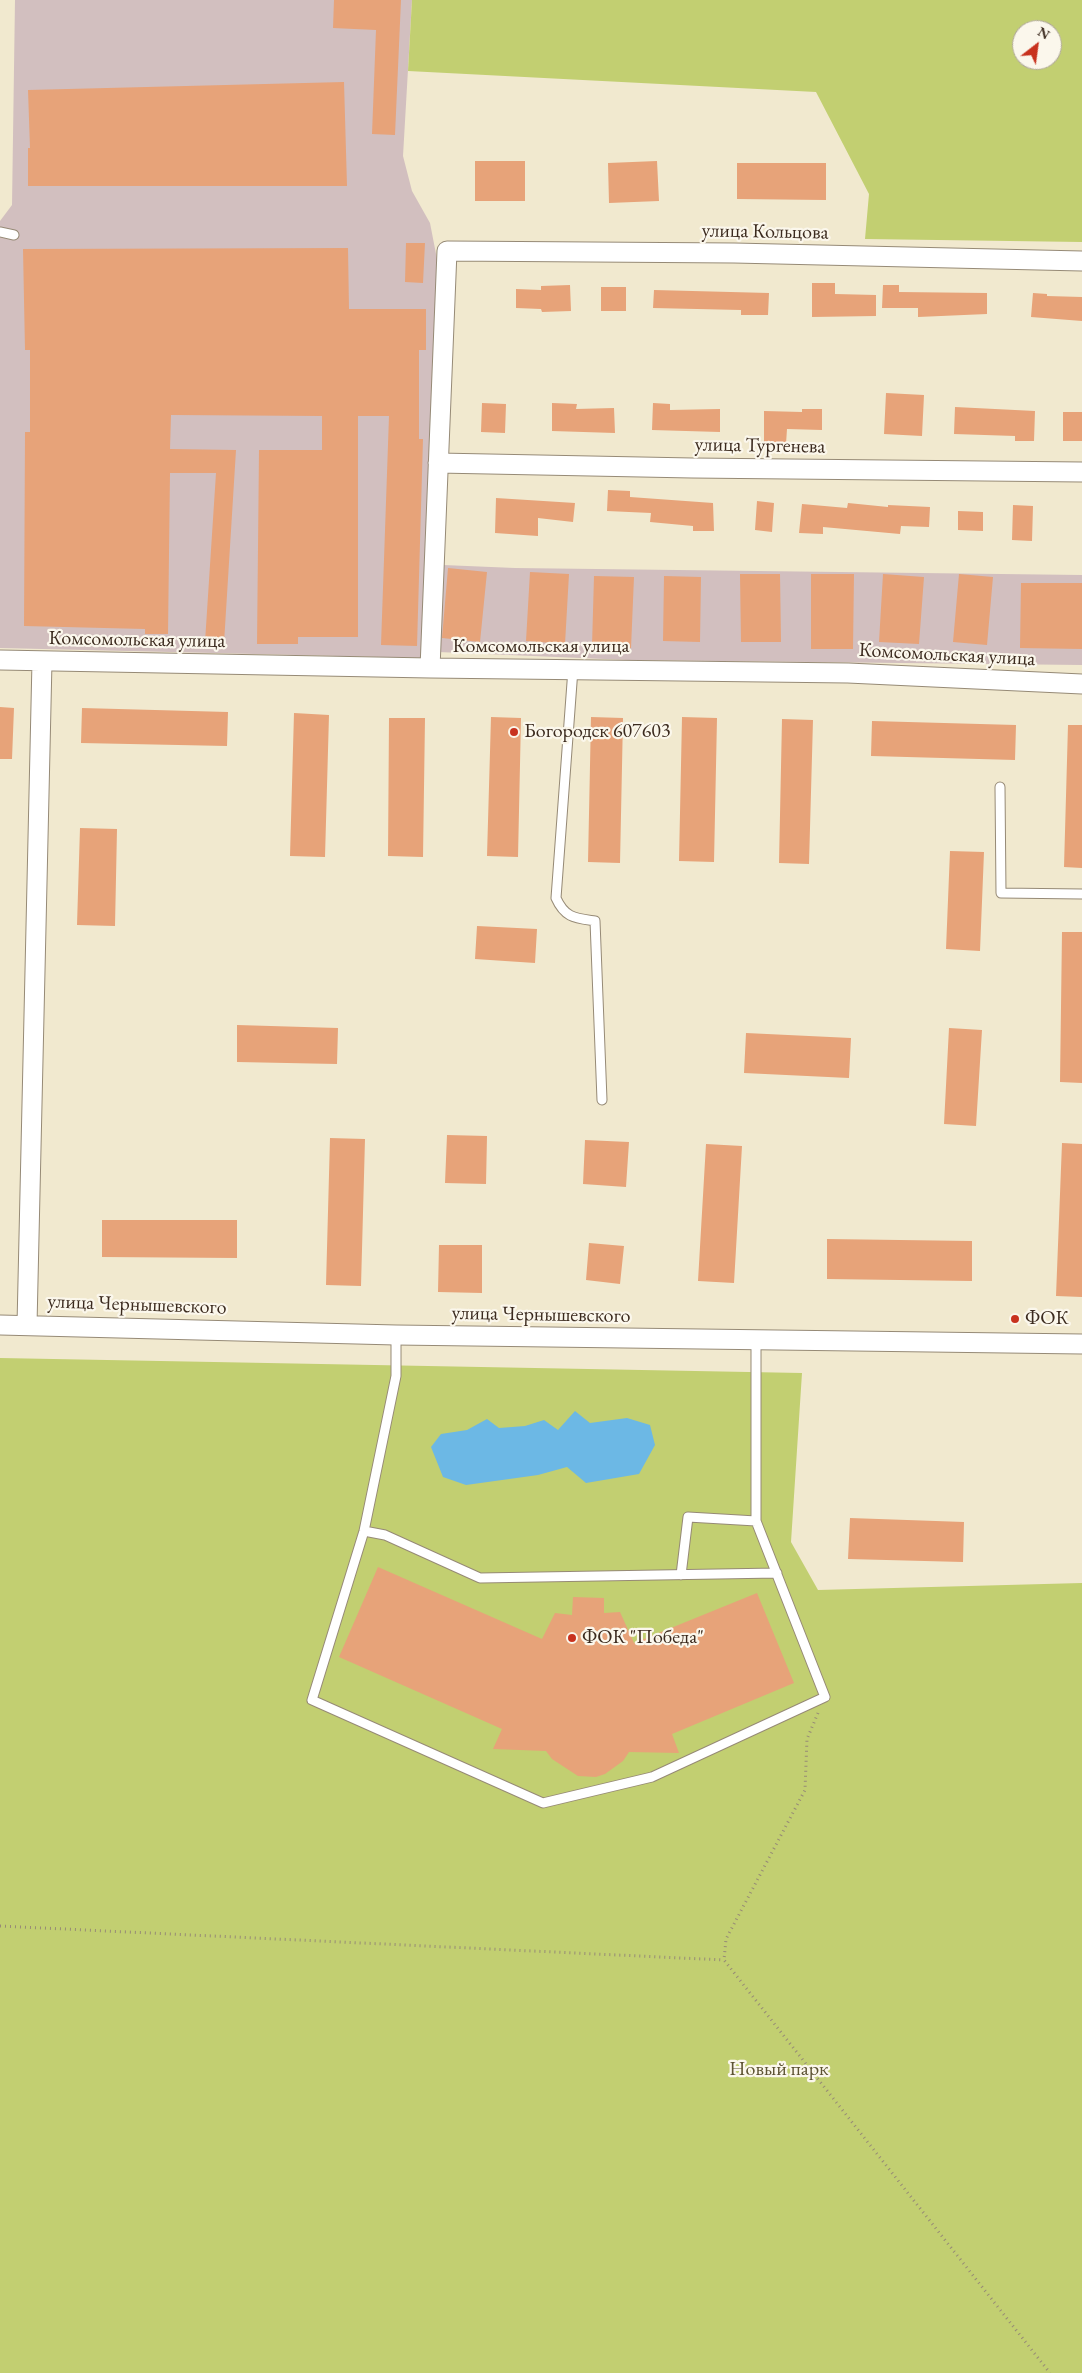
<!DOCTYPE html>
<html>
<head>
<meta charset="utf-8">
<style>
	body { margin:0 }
	#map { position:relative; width:1082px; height:2373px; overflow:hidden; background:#f1e9cf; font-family:"EB Garamond",serif }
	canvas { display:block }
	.north { position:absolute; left:1012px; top:20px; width:50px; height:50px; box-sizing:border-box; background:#fbf7ec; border:1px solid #aea59a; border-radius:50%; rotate:30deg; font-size:14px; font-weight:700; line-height:20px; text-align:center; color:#3b2a1e }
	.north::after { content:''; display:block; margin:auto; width:18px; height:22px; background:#c8321e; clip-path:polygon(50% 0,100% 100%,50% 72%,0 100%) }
</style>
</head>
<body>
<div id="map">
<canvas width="1082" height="2373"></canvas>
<div class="north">N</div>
</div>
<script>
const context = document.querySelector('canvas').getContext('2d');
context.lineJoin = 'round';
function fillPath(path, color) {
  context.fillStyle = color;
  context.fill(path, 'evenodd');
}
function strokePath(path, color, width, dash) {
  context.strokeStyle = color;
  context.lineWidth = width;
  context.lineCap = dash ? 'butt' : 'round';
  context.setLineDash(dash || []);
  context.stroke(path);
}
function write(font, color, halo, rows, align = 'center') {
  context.font = font + ' "EB Garamond",serif';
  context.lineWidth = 4.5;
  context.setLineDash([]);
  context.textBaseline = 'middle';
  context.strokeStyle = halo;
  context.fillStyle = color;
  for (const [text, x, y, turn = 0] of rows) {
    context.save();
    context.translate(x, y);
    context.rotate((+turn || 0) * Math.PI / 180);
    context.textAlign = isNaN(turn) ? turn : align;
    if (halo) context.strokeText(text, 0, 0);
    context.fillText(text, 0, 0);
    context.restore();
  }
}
fillPath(new Path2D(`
	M15,0H412L403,156L412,191L430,223L437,259L424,658L0,648V221L12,205Z
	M443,565L515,568L1082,575V665L628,660L438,652Z`), '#d2bfbf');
fillPath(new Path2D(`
	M412,0H1082V242L865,239L869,194L816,92L408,71ZM1022,30H1052V60H1022Z
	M0,1358L802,1373L791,1542L818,1590L1082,1583V2373H0Z`), '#c2cf71');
fillPath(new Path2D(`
	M575,1411L590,1423L627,1418L650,1425L655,1445L639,1474L586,1483L567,1467L538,1475L466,1485L443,1477L431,1447L441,1434L467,1430L487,1419L499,1428L525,1426L544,1420L558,1430Z`), '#6cb8e5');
fillPath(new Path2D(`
	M334,0H401L395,135L372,134L376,30L333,28Z
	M344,82L347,186H28V148H30L28,90Z
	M475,161H525V201H475Z
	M657,161L659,201L609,203L608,163Z
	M737,163H826V200L737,199Z
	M406,243H425L423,283L405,282Z
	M348,248L349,309H426V350H419V439H423L417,646L381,645L389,416H358V637H298V644H257L259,450H322V416L171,415L170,449L236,450L224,643L205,642L216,473H170L168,634H145V629L24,626L25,432H30V350H25L23,249Z
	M812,283H835V294L876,295V316L812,317Z
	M570,285L571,311L542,312L541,309L516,308V289L541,290V286Z
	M883,285H899V292L987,293V314L918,317V308H882Z
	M601,287H626V311H601Z
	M654,290L769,293L768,315H741V310L653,308Z
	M1033,293L1047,294V296L1082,297V321L1031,317Z
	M886,393L924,395L922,436L884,434Z
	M482,403L506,404L505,433L481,432Z
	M552,403L577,404L576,409L614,408L615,433L552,431Z
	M653,403L670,404V410L720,409V432L652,430Z
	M955,407L1035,411L1034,441H1015V436L954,434Z
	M802,409H822V430L787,429L786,444H764V411L802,412Z
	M1063,412H1082V441H1063Z
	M608,490L630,491V497L713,503L714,531H693V526L650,522L651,513L607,511Z
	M496,498L575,503L573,522L538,518V536L495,533Z
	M757,501L774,503L772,532L755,530Z
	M848,503L888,507V505L930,507L929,527L901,526L900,534L823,527V534L799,533L802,504L847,508Z
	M1013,505L1033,506L1032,541L1012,540Z
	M958,511L983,512V531L958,530Z
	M448,568L487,572L480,642L442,638Z
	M530,572L569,574L565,644L526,641Z
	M740,574H780L781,642H741Z
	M811,574H854L853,649H811Z
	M883,574L924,577L919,644L879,642Z
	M959,574L993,577L987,645L953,642Z
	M594,576L634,577L631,648L592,646Z
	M664,576L701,577L700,642L663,641Z
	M1021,583H1082V649L1020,648Z
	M0,707L14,708L12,759H0Z
	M82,708L228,712L227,746L81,743Z
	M294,713L329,715L325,857L290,856Z
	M491,717L521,718L518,857L487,856Z
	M591,717L623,718L620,863L588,862Z
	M682,717L717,718L714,862L679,861Z
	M389,718H425L423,857L388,856Z
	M782,719L813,720L809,864L779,863Z
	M872,721L1016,725L1015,760L871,756Z
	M1068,725H1082V868L1064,867Z
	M80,828L117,829L115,926L77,925Z
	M950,851L984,852L980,951L946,949Z
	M477,926L537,929L535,963L475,959Z
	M1062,932H1082V1083L1060,1082Z
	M237,1025L338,1028L337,1064L237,1062Z
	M949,1028L982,1030L976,1126L944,1124Z
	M746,1033L851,1038L849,1078L744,1073Z
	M447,1135L487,1136L486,1184L445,1183Z
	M330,1138L365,1139L361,1286L326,1285Z
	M585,1140L629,1142L626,1187L583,1184Z
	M1062,1143L1082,1144V1297L1056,1296Z
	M706,1144L742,1146L734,1283L698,1281Z
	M102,1220H237V1258L102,1257Z
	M827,1239L972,1241V1281L827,1279Z
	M589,1243L624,1246L620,1284L586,1280Z
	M439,1245H482V1293L438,1292Z
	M850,1518L964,1522L963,1562L848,1559Z
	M378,1567L542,1639L555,1613L572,1615L573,1597L604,1598V1613L620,1612L634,1643L757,1593L794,1683L672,1734L679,1753L629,1752L623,1761L605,1774L596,1777L578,1776L552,1759L546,1751L493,1749L502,1729L339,1657Z`), '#e7a379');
const service = new Path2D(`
	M0,232L14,235
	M573,669L556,898C565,918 575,918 595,921L602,1100
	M1000,787L1001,893L1082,894
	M396,1335V1376L364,1531L312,1700L543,1803L652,1777L825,1697L756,1521V1341
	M364,1531L385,1535L480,1578L777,1573
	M681,1575L688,1517L756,1521`);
const minor = new Path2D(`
	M438,463L692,468L1082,472
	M0,660L430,668L848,673L1082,684
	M430,668L447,251L734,253L1082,261
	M0,1325L396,1335L1082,1344
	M27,1325L42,661`);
strokePath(service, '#968a76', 11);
strokePath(minor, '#968a76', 21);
strokePath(new Path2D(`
	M818,1713L807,1739L805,1790L726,1939L724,1960L1050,2373
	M0,1926L724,1960`), '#968a76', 3, [1, 4]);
strokePath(service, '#fff', 9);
strokePath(minor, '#fff', 19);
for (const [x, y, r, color] of [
	[514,732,5,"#c8321e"],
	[1015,1319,5,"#c8321e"],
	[572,1638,5,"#c8321e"]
]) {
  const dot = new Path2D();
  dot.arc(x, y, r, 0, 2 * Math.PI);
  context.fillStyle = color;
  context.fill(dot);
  strokePath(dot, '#fbf7ec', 2);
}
write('20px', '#3b2a1e', '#fbf7ec', [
	["улица Кольцова",765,232,1],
	["улица Тургенева",760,446,1],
	["Комсомольская улица",137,640,1],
	["Комсомольская улица",541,647],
	["Комсомольская улица",947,655,3],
	["улица Чернышевского",137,1305,2],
	["улица Чернышевского",541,1315,1]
]);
write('20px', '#3b2a1e', '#fbf7ec', [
	["Богородск 607603",524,732],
	["ФОК",1025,1319],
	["ФОК \"Победа\"",582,1638]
], 'left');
write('20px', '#5d5333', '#fbf7ec', [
	["Новый парк",779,2070]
]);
</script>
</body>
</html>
